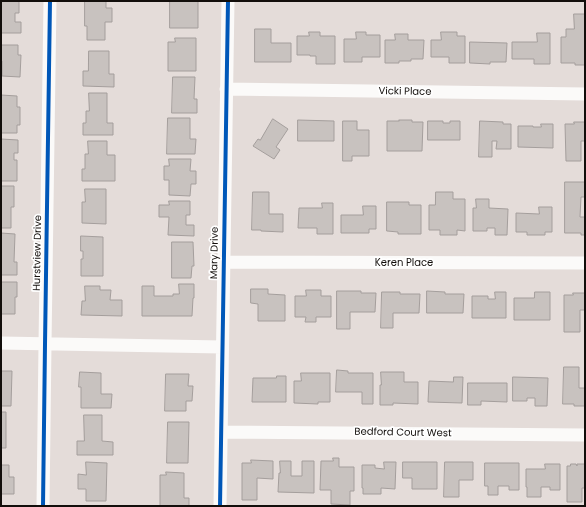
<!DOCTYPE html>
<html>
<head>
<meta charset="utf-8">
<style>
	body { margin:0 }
	#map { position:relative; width:586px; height:507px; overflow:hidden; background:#e4dcd9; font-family:Poppins,sans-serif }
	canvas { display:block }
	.frame { position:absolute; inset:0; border:2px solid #120e0b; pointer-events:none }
</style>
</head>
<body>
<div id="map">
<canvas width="586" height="507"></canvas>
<div class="frame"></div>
</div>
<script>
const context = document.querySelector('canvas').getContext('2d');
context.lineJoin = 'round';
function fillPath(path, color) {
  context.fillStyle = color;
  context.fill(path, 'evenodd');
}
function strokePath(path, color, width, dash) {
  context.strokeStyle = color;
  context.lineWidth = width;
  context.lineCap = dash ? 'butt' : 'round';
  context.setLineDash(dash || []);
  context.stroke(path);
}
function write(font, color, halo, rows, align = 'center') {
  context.font = font + ' Poppins,sans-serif';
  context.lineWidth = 3.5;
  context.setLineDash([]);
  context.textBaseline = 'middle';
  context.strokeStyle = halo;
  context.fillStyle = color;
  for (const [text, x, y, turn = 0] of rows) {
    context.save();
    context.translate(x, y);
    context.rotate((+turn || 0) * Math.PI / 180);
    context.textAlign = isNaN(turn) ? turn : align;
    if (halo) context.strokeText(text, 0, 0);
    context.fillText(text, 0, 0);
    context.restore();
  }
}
const building = new Path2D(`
	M1,1H19V13H15V22H21V33H1Z
	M85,1H106V8H112V22H105V40H87V26H85Z
	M170,1H198V28H170Z
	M574,14H585V65H575V63H561V37H566V29H574Z
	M255,29H271V43H291V62H255Z
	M309,32H320V36H335V64H316V56H310V55H297V36H309Z
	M356,32H366V35H380V57H362V62H344V39H356Z
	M441,32H457V36H465V63H449V57H431V40H441Z
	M537,33H550V64H534V59H512V42H537Z
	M395,34H408V40H424L423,59H411V61H399V63H385V40H395Z
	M175,38H196V71H168V42H175Z
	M470,42L507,43L506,62H490V64L470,63Z
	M1,45H18V55H21L20,77L2,76V61H1Z
	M89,51H109V74H114V87L83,86V71H88Z
	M173,77H195L194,99H197V113H172Z
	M89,93H107V123H113V135H83V123H86V111H89Z
	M1,95L17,96V107H20V125H17V133H1Z
	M168,118H190V139H196L195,154H167Z
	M273,119L288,129L276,147L280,150L274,159L253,146L258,139L260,140Z
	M298,120L334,121V141H298Z
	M399,120H412V122H423L422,151H387V121H399Z
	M343,121H357V130H369V156H352V161H343Z
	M428,121H443V123H450V121H460V140H428Z
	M480,121L503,122V124H511V149H496L497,141H492V157H479Z
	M574,122H585V141H581V161H566L565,124H574Z
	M541,124H553V148L518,147V126H533V127H541Z
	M1,139L18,140V153H14V160H17V181H1Z
	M88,141H107V155H115V181H82V169H85V154H88Z
	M169,159H191L190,171H196V184H191L190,196L169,195V180H164V166H169Z
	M565,182H585V197H581L580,217H585V235H581V233H565Z
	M1,186H14V207H11V228H1Z
	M85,189H106V224L82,223V202H85Z
	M253,192H269V214H283V232L261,231V230H252Z
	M436,192H453V199H465V231L457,230V235H440V230H429V205H435Z
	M476,199H489V208L508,209L507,235H495V228H487V231H473V208H476Z
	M169,201H190V215H186V225H194V236L168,235L169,217H159V205H169Z
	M387,202H409V205H421V234H398V232L387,231Z
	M322,203H333V234H317V228H298L299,208H322Z
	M363,206H376V229H369V233H341V215H363Z
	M539,207H552V232H545V235H527V232H516V213L539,214Z
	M1,233L15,234L14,262H17V275H1Z
	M81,236L103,237V276H81V259H83V251H81Z
	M172,242H193L194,266H192L191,278H172Z
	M1,282H17V297H15V314H1Z
	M179,284H194V298H193L192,316H142V286H154V296H173V294H179Z
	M85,286H100V290H111L110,300H122V316L81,315L82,301H85Z
	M251,289H268V294L285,295V321H258V304L251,303Z
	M306,290H321V296H331V317H316V322H305L306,317H295V296H306Z
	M337,291H361V293H376L375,312H350V329H337Z
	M427,291L445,292V294H464L463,313H427Z
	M382,292H400V294H420L419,313H393V328H381Z
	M495,292H506V318H472V296H488V299H495Z
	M535,292H550V320H514V298H534Z
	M573,293H585V310H580V332H564V295H573Z
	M564,367H579V388H585V406H574V404H563Z
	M337,370L348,371V373H373V404H362V392H336Z
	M1,371H12L11,406H1Z
	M80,372L101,373V394H112L111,408H81V387H79Z
	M381,372H404V382H418V404L393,403V405H380V385H381Z
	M301,373H330V402H318V404L294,403V381H301Z
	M166,374H189L188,386H193L192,401H186V411H165Z
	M277,376H286V402H252L253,378H276Z
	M454,377H463L462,403L428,402L429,381L453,382Z
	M513,377L548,378L547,406H535V398H527V401H513Z
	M468,383H507V402L481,401V405H468Z
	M1,412H6V448H1Z
	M84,415H102V441L113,442V455H77V441H84Z
	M168,422H189L188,463H167Z
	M333,458H339V467H354V491H350V505L331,504V490H320L321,461H333Z
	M251,460L273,461V479L257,478V500H242V463H251Z
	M280,461H291V476H302V461H314V493L278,492L279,473H280Z
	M86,462L107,463L106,501H86V489H78V474L86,475Z
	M384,462H396L395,489L381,488V494H363V488H362V465H375V468L384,469Z
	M403,462H437V489H412V478H403Z
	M445,462H473V480H459V497H444Z
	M485,463H519V490H509V486H498V495H488V486H485Z
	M545,464H560V490H550V487H541V497H527V487H526V469H545Z
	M571,464H576L577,466V464H585V488H582V502H567V466H570Z
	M1,465H9V477H14V494H1Z
	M166,472L184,473V498H189V506H160V475H166Z`);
fillPath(building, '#c8c2bf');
strokePath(building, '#a49e9c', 1);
strokePath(new Path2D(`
	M226,89L585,94
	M223,262L585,263
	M1,343L222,347
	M221,432L585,435
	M43,506L45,344L50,1
	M220,506L228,1`), '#fbfaf9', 13);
strokePath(new Path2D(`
	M43,506L45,344L50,1
	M220,506L228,1`), '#0057b8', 4);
write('10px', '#120e0b', '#fff', [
	["Vicki Place",405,92,1],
	["Hurstview Drive",38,253,-89],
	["Mary Drive",215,253,-89],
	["Keren Place",404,263],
	["Bedford Court West",403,433,1]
]);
</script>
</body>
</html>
